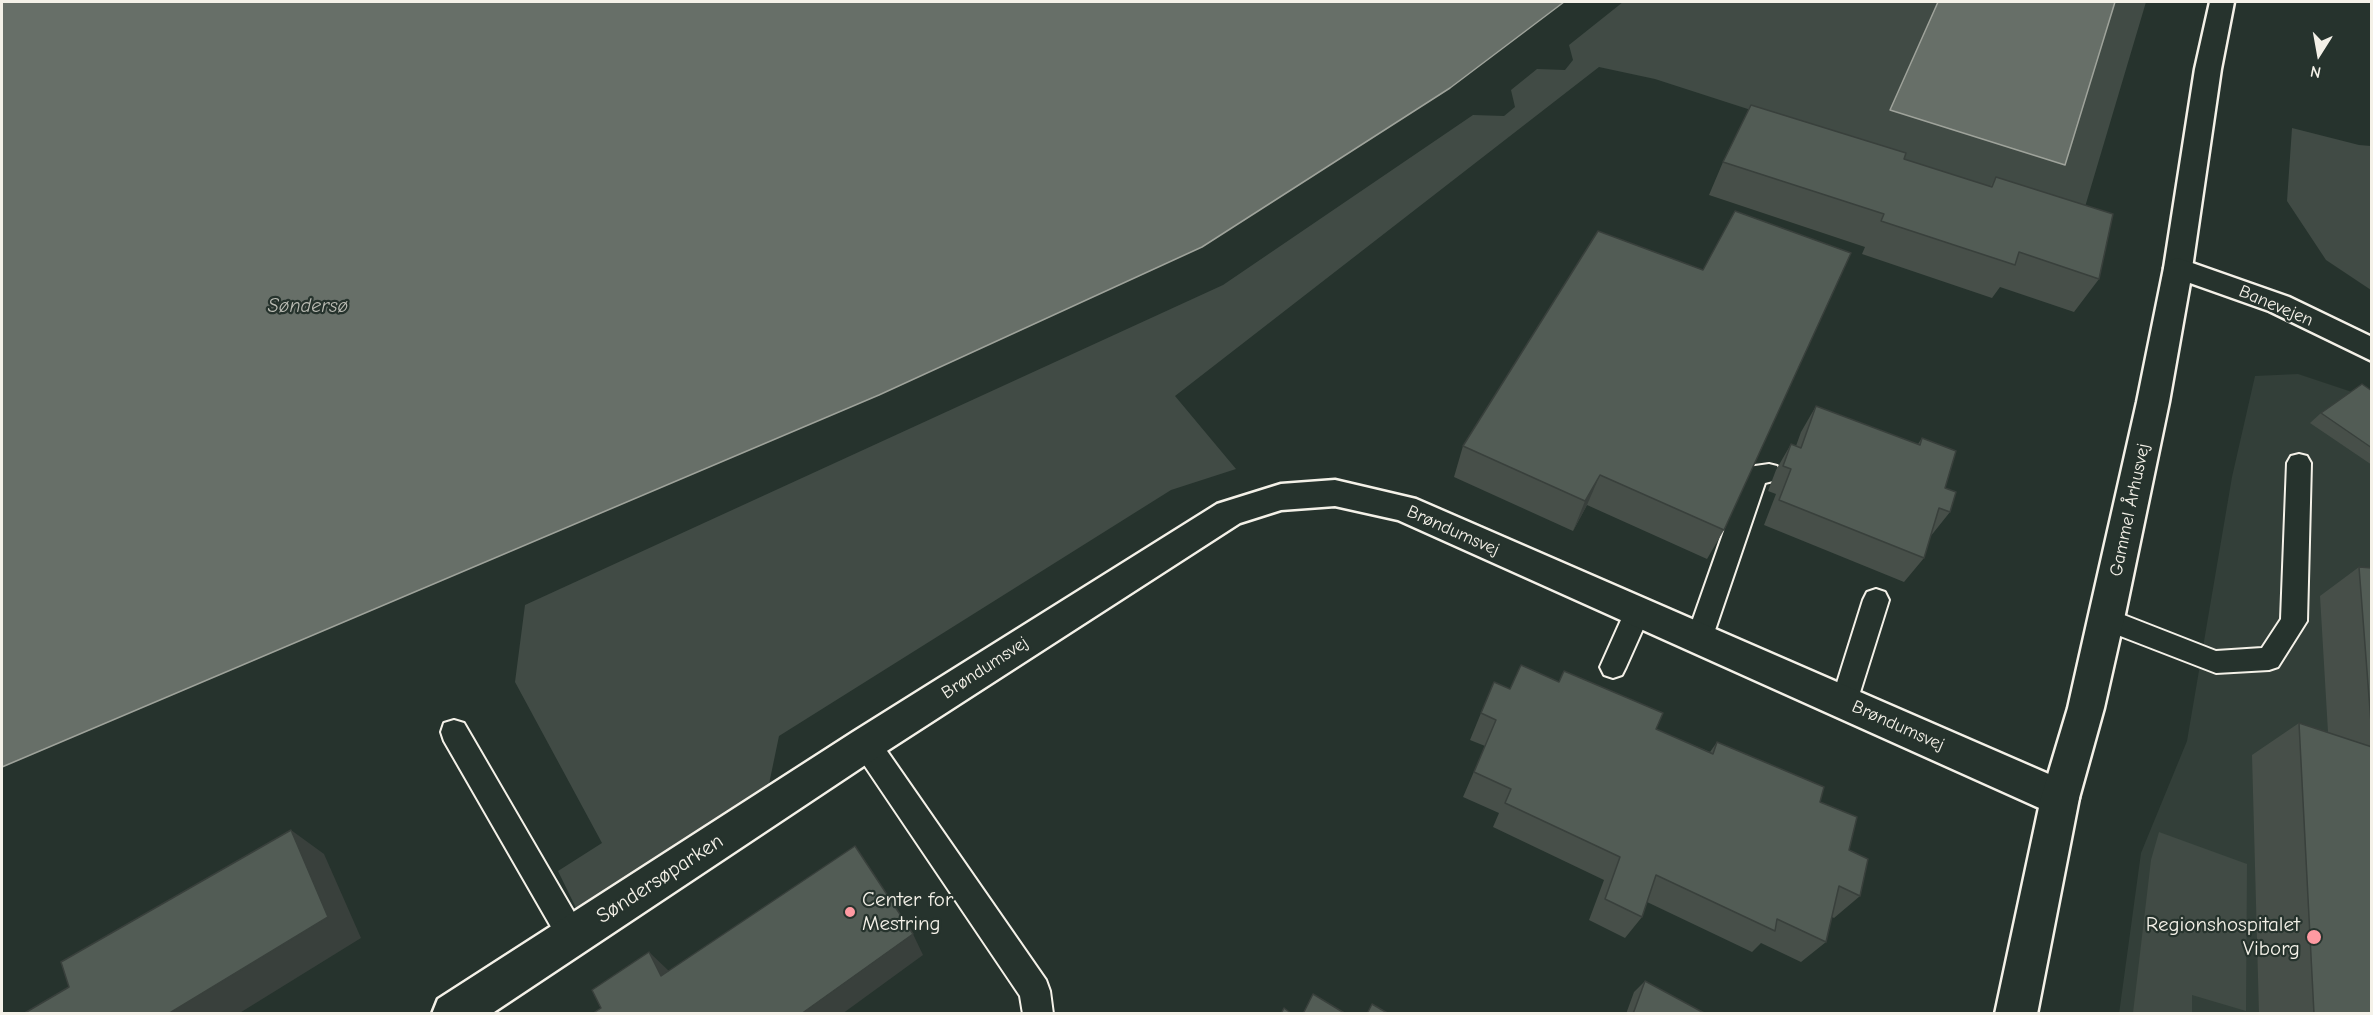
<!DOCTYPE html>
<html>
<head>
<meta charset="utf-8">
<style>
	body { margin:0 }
	#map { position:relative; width:2373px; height:1015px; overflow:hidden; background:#26332d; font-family:"Comic Neue",sans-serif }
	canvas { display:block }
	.frame { position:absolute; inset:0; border:3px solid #f4f1e8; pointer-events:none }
	.north { position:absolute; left:2289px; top:24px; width:60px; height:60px; -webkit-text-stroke:4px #26332d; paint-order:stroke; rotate:191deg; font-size:16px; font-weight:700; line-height:24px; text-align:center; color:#f4f1e8 }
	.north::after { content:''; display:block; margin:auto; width:21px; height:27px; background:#f4f1e8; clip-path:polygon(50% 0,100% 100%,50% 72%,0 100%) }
</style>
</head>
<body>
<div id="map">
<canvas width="2373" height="1015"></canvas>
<div class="frame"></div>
<div class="north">N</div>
</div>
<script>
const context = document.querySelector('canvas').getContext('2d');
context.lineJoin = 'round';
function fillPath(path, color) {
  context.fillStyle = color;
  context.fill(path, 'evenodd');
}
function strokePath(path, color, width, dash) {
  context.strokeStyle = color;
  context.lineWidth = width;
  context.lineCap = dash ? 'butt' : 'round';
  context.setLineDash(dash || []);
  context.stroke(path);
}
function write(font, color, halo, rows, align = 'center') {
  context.font = font + ' "Comic Neue",sans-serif';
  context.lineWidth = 4.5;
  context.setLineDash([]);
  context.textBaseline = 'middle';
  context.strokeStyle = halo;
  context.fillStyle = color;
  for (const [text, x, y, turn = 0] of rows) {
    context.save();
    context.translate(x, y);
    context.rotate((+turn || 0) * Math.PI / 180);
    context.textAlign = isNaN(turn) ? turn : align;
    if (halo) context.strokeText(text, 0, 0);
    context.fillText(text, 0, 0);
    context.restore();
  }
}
fillPath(new Path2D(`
	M2298,374L2349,391L2371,402V1013L2119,1014L2141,853L2187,741L2232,477L2255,376Z`), '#333f39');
fillPath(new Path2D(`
	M1623,2H2146L2082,217L1655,79L1599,67L1175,396L1236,469L1171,490L779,736L769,784L577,910L558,871L602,843L515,682L525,605L1223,285L1473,115L1504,116L1515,107L1511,90L1537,69L1565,70L1573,60L1569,45Z
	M2292,128L2359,145L2371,146V290L2326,260L2287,201Z
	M2159,832L2247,864L2246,1011L2192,995V1013H2133L2151,860Z`), '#414b45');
const water = new Path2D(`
	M2,2H1564L1450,88L1202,247L879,395L2,767Z
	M1938,2H2115L2065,165L1890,110Z`);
fillPath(water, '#676f68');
strokePath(water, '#9fa39b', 1.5);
const service = new Path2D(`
	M2299,454L2307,456L2311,463L2307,621L2278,667L2269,670L2216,673L2097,627L2093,619L2097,611L2106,608L2216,651L2262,648L2281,619L2287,463L2291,456Z
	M1769,464L1777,466L1781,473L1777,480L1765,483L1712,639L1708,647L1699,650L1690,647L1686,639L1744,474L1748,467Z
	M1876,589L1885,592L1889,600L1857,702L1853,710L1844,714L1835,710L1831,702L1863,600L1867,592Z
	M1638,600L1647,603L1651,611L1626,667L1622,675L1613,678L1604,675L1600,667L1625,611L1629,603Z
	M454,720L464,723L582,926L587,936L582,946L572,951L562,946L444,741L441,732L444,723Z
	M866,732L876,735L1046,980L1050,991L1053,1014H1023L1020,996L856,753L852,744L856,735Z`);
const minor = new Path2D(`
	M1335,480L1416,499L2074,785L2079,798L2074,811L2060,816L2046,811L1398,520L1335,506L1281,510L1240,523L879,756L491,1014H432L438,999L853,732L1217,504L1281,484Z`);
const tertiary = new Path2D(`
	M2210,2H2234L2221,69L2192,268L2188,275L2178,278L2168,275L2164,268L2195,69Z`);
const secondary = new Path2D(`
	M2178,258L2289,297L2372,337V361L2269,311L2190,283L2169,402L2124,619L2104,708L2079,798L2037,1014H1995L2041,798L2068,708L2088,619L2137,402L2164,268L2168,261Z`);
strokePath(service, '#f4f1e8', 4);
strokePath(minor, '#f4f1e8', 5);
strokePath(tertiary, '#f4f1e8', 5);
strokePath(secondary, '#f4f1e8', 5);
fillPath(service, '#26332d');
fillPath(minor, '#26332d');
fillPath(tertiary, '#26332d');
fillPath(secondary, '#26332d');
fillPath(new Path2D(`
	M1904,159L1990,186L1996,177L2099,279L2074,312L2000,287L1992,298L1862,254L1865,247L1709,195L1723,162Z
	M1598,231L1724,530L1707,559L1587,505L1573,531L1454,477L1463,446Z
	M2372,391V465L2310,423L2321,413Z
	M1816,406L1918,444L1922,438L1945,488L1950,512L1930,537L1924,558L1904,582L1764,525L1776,494L1768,491L1776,470L1791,444L1796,446L1801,432Z
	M2359,567L2372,568V1014H2259L2252,755L2299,723L2328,732L2320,596Z
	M1564,671L1656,729L1710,752L1717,742L1820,802L1849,850L1860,896L1834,918L1832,917L1826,942L1801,962L1761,943L1752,952L1647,902L1642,917L1625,938L1589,920L1604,880L1493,827L1499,813L1463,797L1485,746L1470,740L1481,713L1510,689L1559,682Z
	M1645,981L1706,1014H1626L1634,992Z`), '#474f49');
fillPath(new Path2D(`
	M1600,475L1587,505L1573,531L1585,501Z
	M291,830L324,854L361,938L238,1014H168Z
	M913,934L923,955L842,1014H801Z
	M649,952L670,972L661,976Z`), '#39403c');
const building = new Path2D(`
	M1751,105L1906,153L1904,159L1992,187L1996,177L2113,214L2099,279L2019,252L2015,265L1881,221L1884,214L1723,162Z
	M1735,211L1851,253L1724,530L1600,475L1585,501L1463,446L1598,231L1703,270Z
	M2362,384L2372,391V448L2321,413Z
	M1816,406L1920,445L1922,438L1956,451L1945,488L1956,492L1950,512L1939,508L1924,558L1779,500L1791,469L1783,466L1791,444L1801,448Z
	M2359,567L2372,568V736Z
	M1521,665L1559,682L1564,671L1663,713L1656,729L1713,754L1717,742L1824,787L1820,802L1857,817L1849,850L1868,859L1860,896L1839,886L1826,942L1777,919L1775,931L1656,875L1642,917L1605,899L1620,857L1505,803L1511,789L1474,772L1496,720L1481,713L1494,682L1510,689Z
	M2299,723L2372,747V1014H2314Z
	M291,830L328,917L168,1014H23L69,987L61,962Z
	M855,846L913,934L801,1014H592L601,1008L592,990L649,952L661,976Z
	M1645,981L1706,1014H1633Z
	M1313,994L1346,1014H1303Z
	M1372,1004L1389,1014H1367Z
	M1284,1008L1292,1014H1281Z`);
fillPath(building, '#525c55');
strokePath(building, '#39403c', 1.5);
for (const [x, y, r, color] of [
	[850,912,6,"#ff9aa2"],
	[2314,937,8,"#ff9aa2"]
]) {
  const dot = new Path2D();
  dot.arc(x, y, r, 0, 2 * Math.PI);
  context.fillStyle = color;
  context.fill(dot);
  strokePath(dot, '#26332d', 2);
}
write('18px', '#f4f1e8', '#26332d', [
	["Banevejen",2276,306,23],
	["Gammel Århusvej",2130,510,-78],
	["Brøndumsvej",1453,531,24],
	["Brøndumsvej",985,668,-33],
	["Brøndumsvej",1898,726,24]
]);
write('italic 20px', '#bcbdb5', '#26332d', [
	["Søndersø",308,306]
]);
write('21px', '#f4f1e8', '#26332d', [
	["Søndersøparken",660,879,-33]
]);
write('21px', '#f4f1e8', '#26332d', [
	["Center for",862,900],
	["Mestring",862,924],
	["Regionshospitalet",2300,925,"right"],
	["Viborg",2300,949,"right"]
], 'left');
</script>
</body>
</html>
